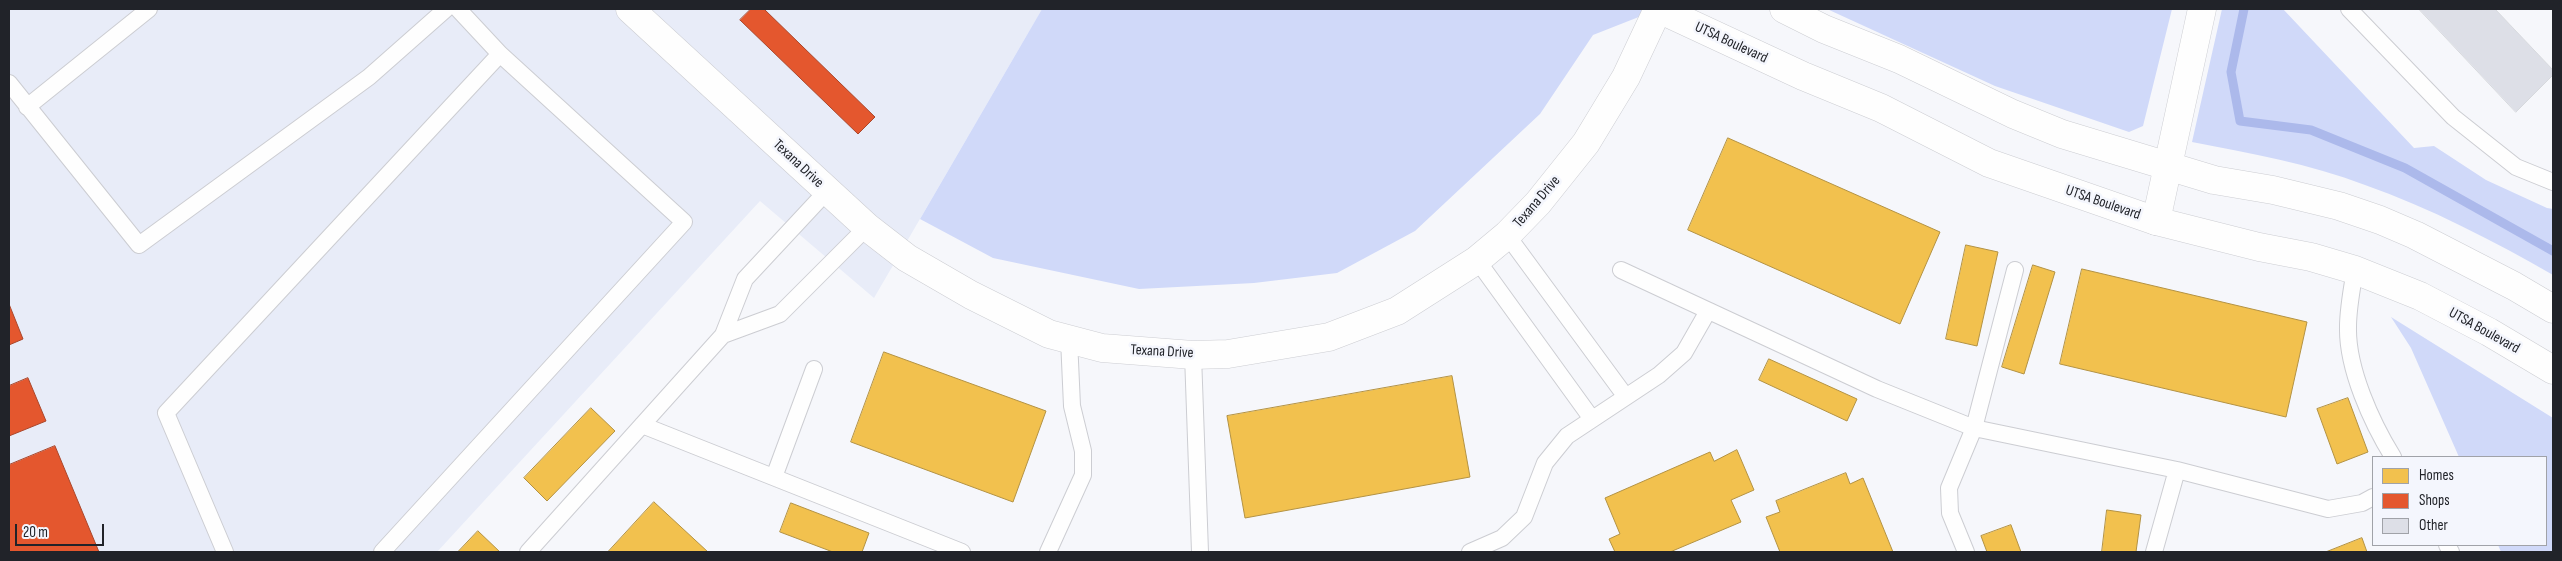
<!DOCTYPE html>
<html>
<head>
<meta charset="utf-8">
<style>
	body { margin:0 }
	#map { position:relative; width:2562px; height:561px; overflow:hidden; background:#f6f7fb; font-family:"Sofia Sans Condensed",sans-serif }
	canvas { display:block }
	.frame { position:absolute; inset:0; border:10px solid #212329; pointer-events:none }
	.legend { position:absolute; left:2372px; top:456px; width:175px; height:90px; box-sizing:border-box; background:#f4f6fd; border:1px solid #a0a2a8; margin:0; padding:6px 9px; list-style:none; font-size:15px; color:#212329 }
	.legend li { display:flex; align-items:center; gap:10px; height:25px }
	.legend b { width:25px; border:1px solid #a0a2a8 }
	.scale { position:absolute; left:15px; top:524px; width:89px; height:22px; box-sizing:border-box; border:2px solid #212329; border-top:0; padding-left:6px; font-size:15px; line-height:18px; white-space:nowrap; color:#212329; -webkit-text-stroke:4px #f4f6fd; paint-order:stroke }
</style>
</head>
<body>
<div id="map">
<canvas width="2562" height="561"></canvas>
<div class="frame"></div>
<ul class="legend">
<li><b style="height:14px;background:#f2c14e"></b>Homes</li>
<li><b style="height:14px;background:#e4572e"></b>Shops</li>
<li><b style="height:14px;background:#dddfe7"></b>Other</li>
</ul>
<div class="scale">20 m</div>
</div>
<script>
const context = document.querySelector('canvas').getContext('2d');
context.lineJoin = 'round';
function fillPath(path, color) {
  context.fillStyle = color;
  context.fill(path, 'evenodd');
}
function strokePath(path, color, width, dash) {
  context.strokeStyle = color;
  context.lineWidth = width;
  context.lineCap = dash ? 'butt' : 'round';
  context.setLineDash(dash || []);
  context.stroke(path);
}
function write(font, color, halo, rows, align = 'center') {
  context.font = font + ' "Sofia Sans Condensed",sans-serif';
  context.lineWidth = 5;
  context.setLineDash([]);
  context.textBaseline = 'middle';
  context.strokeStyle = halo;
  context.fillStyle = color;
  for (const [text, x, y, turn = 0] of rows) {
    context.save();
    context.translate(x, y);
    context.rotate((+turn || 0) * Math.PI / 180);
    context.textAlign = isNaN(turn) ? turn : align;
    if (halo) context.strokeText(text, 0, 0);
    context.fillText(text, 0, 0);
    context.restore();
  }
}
fillPath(new Path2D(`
	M9,9H1042L874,298L760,201L437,552H9Z`), '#e8ecf8');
fillPath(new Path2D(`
	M1042,9H1659L1593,35L1540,114L1415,231L1337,273L1254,283L1139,289L993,258L920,219Z
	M1827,9H2172L2143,126L2129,132L1995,86Z
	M2222,9H2283L2414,148L2434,146L2486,180L2547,208L2553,209V275C2494,241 2430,208 2365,185C2310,164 2250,153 2192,142Z
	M2391,317L2553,418V552H2501L2498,545H2546V457H2459L2411,348Z`), '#d0d9f9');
const homes = new Path2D(`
	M1728,138L1940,232L1900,324L1688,230Z
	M1966,245L1998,252L1977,346L1946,339Z
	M2033,265L2055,272L2024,374L2002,367Z
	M2082,269L2307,322L2286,417L2060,364Z
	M884,352L1046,411L1013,502L851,442Z
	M1769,359L1857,399L1847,421L1759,380Z
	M1452,376L1470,477L1245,518L1227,416Z
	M2348,398L2368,452L2337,464L2317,409Z
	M591,408L615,431L547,501L524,478Z
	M1737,450L1754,490L1731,500L1741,522L1670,552H1615L1609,539L1620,534L1605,498L1710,452L1714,461Z
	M1846,473L1850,484L1863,478L1893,552H1780L1766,517L1780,512L1776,501Z
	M654,502L708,552H608Z
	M791,503L869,533L862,552H833L780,532Z
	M2107,510L2141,515L2136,552H2102Z
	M2011,525L2021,552H1987L1981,536Z
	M478,531L500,552H458Z
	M2362,538L2367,552H2326Z`);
fillPath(homes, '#f2c14e');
strokePath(homes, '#b39243', 1);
const shops = new Path2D(`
	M751,9H764L875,117L858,134L740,20Z
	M9,304L23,339L9,345Z
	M28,378L46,421L9,436V386Z
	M55,446L99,552H9V465Z`);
fillPath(shops, '#e4572e');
strokePath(shops, '#aa472c', 1);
strokePath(new Path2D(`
	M2244,9L2231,72L2240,121L2311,130L2405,168L2553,251`), '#acb9eb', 9);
const building = new Path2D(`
	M2419,9H2495L2553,70V75L2516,112Z`);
fillPath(building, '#dddfe7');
strokePath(building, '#d7d9dd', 1);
const service = new Path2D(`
	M2349,9L2453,117L2516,167L2553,182
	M9,83L139,245L369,77L446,9
	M27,107L149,9
	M1507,235L1626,397
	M1477,260L1592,419
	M1621,270L1877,389L1974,428L2177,470L2328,509L2362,503L2373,497
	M2355,270C2352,288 2348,308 2348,327C2347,369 2372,423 2393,457
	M723,335L780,314L867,227
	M1193,355L1200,552
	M642,425L962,552
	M774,477L814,369
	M2447,545L2451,552
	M225,552L166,413L500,54
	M382,552L684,222L500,54L458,9
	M528,552L723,335L745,279L827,191
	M1048,552L1083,475V451L1072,406L1069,339
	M1470,552L1502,538L1524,517L1545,463L1567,436L1659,375L1684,353L1708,311
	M1966,552L1950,513L1949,488L1974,428L2015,270
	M2154,552L2177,470`);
const minor = new Path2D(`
	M630,9L867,227L907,258L971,295L1049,334L1102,348L1193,355L1228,354L1329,337L1397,311L1477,260L1507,235L1538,203L1586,143L1626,77L1658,9
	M2156,221L2202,9`);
const secondary = new Path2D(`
	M1659,9L1803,76L1881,108L1989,163L2156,221L2259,247L2311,257L2355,270L2420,296L2489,332L2553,370
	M1784,9L1824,29L1899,59L2013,114L2062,134L2214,180L2273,190L2339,206L2380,220L2415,235L2514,286L2553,309`);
strokePath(service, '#cccdd2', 18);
strokePath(minor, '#cccdd2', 29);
strokePath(secondary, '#cccdd2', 29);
strokePath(service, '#fefefe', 16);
strokePath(minor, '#fefefe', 28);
strokePath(secondary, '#fefefe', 28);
write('15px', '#212329', '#f4f6fd', [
	["UTSA Boulevard",1731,43,25],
	["Texana Drive",798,164,43],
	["Texana Drive",1537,202,-49],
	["UTSA Boulevard",2103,203,19],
	["UTSA Boulevard",2484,331,29],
	["Texana Drive",1162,352,3]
]);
</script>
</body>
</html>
